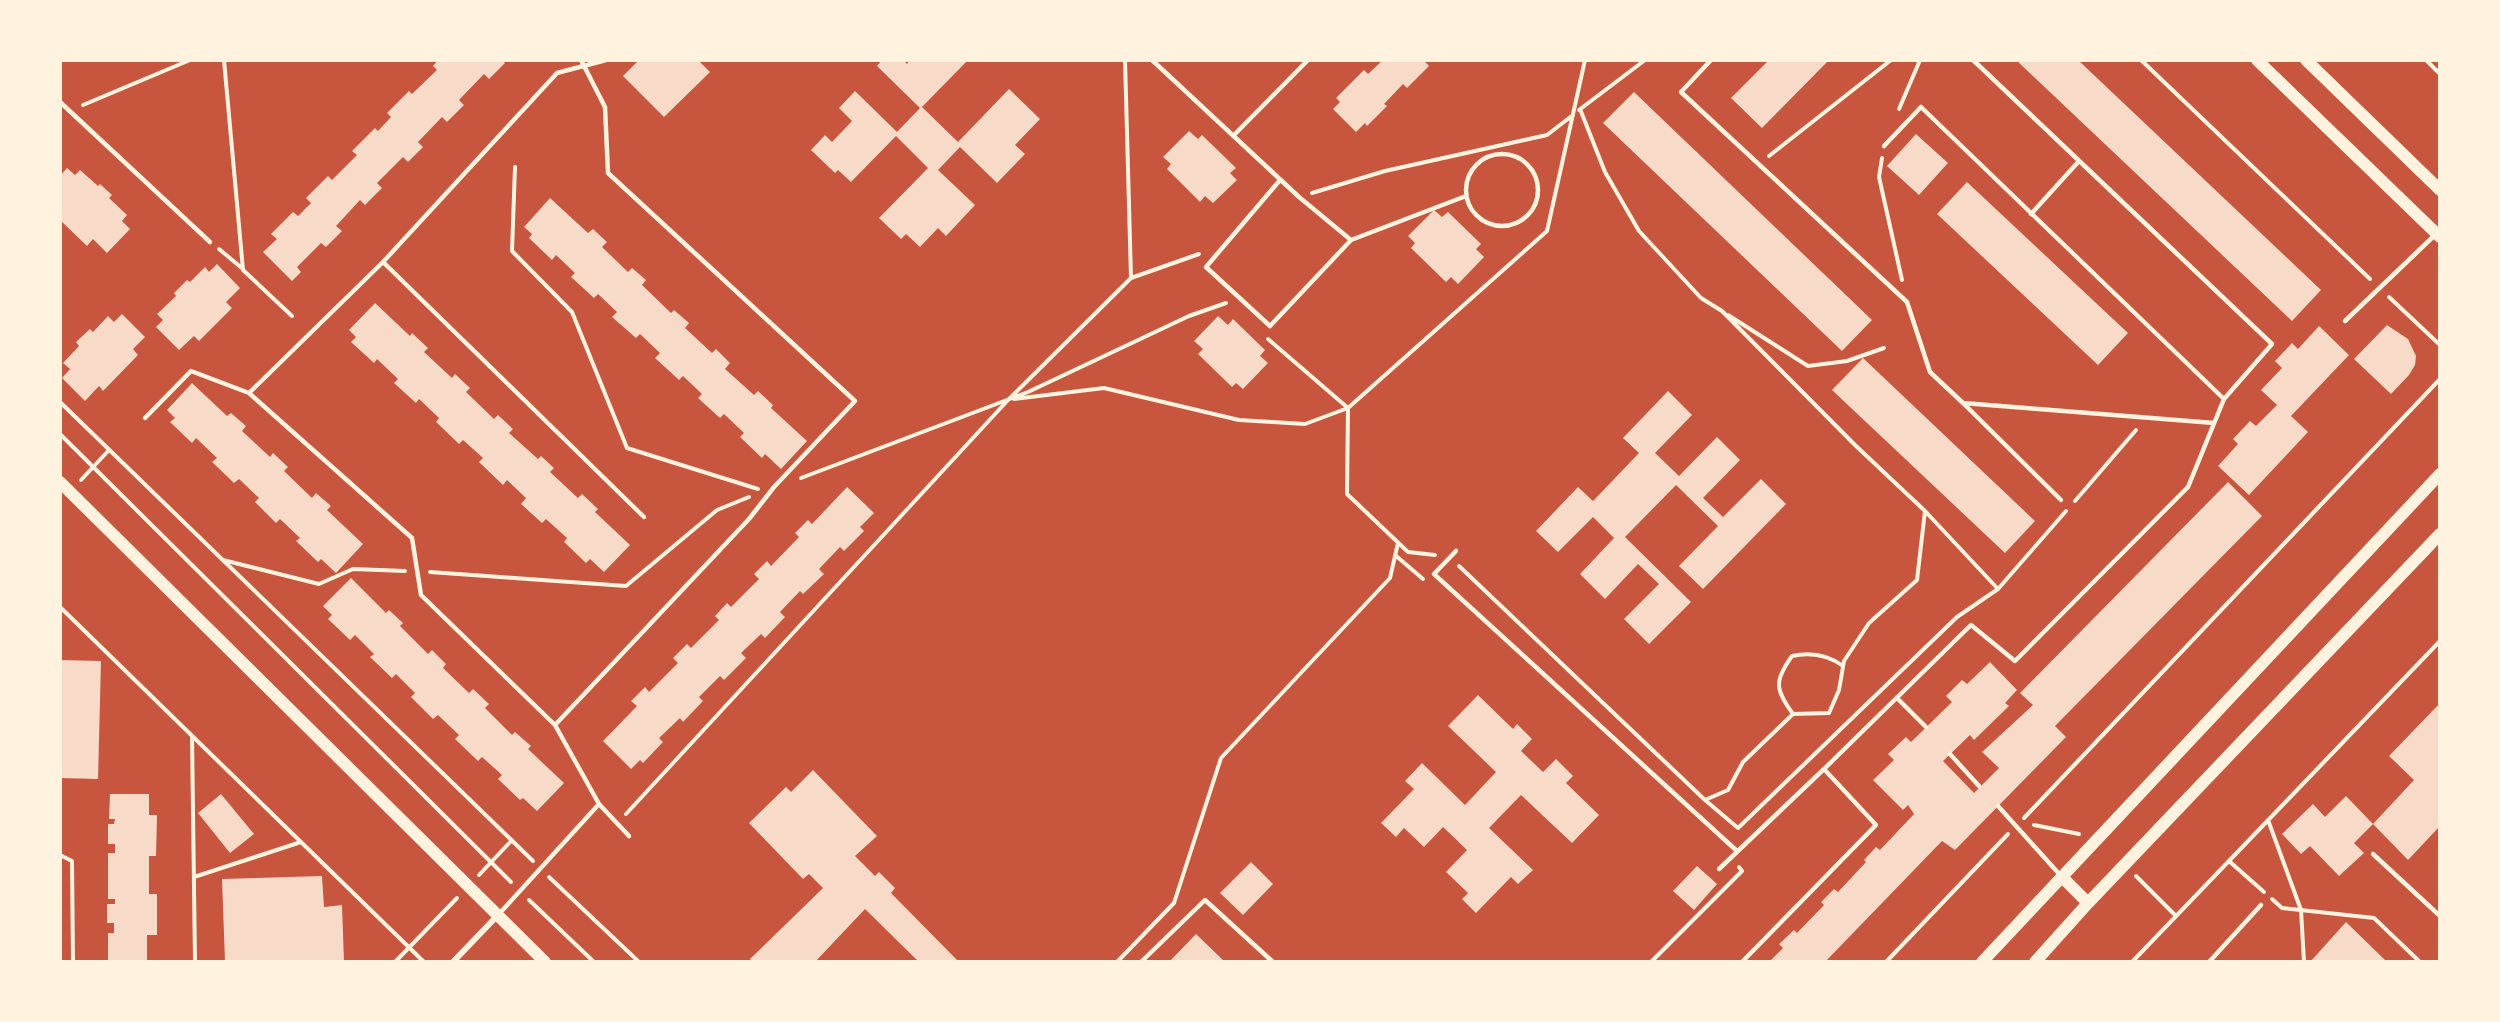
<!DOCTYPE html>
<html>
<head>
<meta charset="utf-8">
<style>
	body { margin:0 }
	#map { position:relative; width:2500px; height:1022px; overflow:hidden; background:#c8553d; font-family:"DejaVu Sans",sans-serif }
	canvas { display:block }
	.frame { position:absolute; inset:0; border:62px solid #fff3e0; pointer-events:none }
</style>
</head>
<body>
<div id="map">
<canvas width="2500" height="1022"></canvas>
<div class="frame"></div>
</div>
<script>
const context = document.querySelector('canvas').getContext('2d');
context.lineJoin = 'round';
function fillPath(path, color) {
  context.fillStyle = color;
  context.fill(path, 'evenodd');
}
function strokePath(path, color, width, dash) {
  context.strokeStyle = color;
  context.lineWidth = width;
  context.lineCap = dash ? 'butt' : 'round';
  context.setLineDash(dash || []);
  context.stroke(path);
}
fillPath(new Path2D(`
	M438,60H501L505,63L489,79L484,74L459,100L464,105L447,122L442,117L418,142L423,147L408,162L403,157L377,183L382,188L365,205L360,200L336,226L342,231L326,247L321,243L297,267L301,272L292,281L263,252L277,239L271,234L293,212L298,216L311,203L306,198L328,176L332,180L357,155L352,151L375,128L378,131L391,117L387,113L409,91L412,94L437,70L433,66Z
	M639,60H698L710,72L664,117L623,76Z
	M882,60H903L907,64L910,60H968L922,107L958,142L1009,89L1040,119L1015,145L1025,154L997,183L960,147L938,170L975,205L946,236L938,228L920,247L906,234L901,239L879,218L928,168L896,136L851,182L838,170L835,173L811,150L825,135L832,142L852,121L839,108L855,91L897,132L920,108L877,66Z
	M1383,60H1427L1425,62L1429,66L1407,88L1403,84L1384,104L1387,106L1367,126L1365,123L1356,132L1333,109L1340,102L1336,98L1364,70L1368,74Z
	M1769,60H1829L1762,128L1731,98Z
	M2016,60H2078L2321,290L2292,321Z
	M1634,92L1872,320L1842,351L1603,123Z
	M1189,131L1198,139L1202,135L1236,168L1230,173L1237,180L1213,203L1205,196L1200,202L1167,169L1171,164L1163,157Z
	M1916,134L1948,163L1919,195L1887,166Z
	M67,168L75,175L80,170L98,186L100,184L112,195L109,198L127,215L122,221L130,229L107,253L93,239L87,246L60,220V176Z
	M1967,182L2128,333L2098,365L1937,214Z
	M550,198L588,233L593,229L607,242L602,247L628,272L632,268L646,280L642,285L671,313L674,310L689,323L685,328L712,353L716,349L730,363L725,369L754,395L758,391L773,405L771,408L807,441L781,469L765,454L762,458L740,437L744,433L724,414L720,418L698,398L702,394L683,376L679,380L655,358L660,353L640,334L636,338L612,317L617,312L598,294L594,298L571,277L575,273L556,255L552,260L529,238L532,234L524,227Z
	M1434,210L1442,217L1448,212L1481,244L1476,249L1484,257L1458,284L1451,277L1446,282L1411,248L1415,243L1408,236Z
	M217,264L240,288L226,302L232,308L199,341L194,336L179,350L156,327L163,320L157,314L176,296L174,293L187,280L190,282L205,267L209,272Z
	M375,303L410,336L412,333L428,348L424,352L452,378L455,374L470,388L466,392L494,419L498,415L513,429L509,433L538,459L541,456L554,468L550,472L578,498L582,494L598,509L595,512L630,545L604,572L590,559L586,563L564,542L567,538L546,519L542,523L521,504L526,498L507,480L503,485L479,462L483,458L463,440L459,444L436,422L439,418L419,399L416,403L394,383L398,379L377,359L374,363L351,342L356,337L349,330Z
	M122,314L145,337L133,349L138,355L103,391L99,386L85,401L62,378L70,369L63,363L79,346L76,342L90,329L93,332L108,316L114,322Z
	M1218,316L1228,325L1233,319L1265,350L1260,356L1268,363L1243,389L1236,383L1232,387L1198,354L1203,349L1194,341Z
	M2387,325L2408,339L2416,356L2415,365L2409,375L2391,394L2354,359Z
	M2319,326L2349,355L2291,416L2308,432L2249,495L2218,466L2238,444L2233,439L2250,421L2256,426L2277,405L2261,390L2282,368L2275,361L2292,343L2298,349Z
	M1863,358L2035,521L2005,553L1832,390Z
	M192,383L227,416L231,413L246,426L242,431L270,457L273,453L288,467L284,471L312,498L316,493L331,506L327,510L363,544L336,573L321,559L318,562L296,541L300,538L280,519L276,523L255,502L259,498L239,479L234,483L212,462L217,458L196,438L192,443L170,422L175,418L167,410Z
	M1668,391L1692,415L1655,453L1679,476L1717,437L1740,460L1703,498L1723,517L1761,479L1786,504L1703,589L1679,566L1718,526L1676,485L1625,537L1691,602L1649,644L1624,619L1659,584L1638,564L1605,599L1580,574L1614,538L1593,517L1558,552L1536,531L1578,487L1593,501L1639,453L1623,438Z
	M2228,482L2262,516L2055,726L2066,737L1955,850L1942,841L1825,962H1769L1783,948L1779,944L1794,930L1797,933L1824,905L1821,902L1834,889L1838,892L1866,862L1864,860L1876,847L1880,850L1914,814L1908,805L1903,810L1873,780L1894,760L1888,754L1906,737L1911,742L1952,702L1946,696L1962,680L1967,684L1990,662L2017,690L2005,703L2009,706L1974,740L1970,735L1943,761L1974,793L1999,768L1982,752L2033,705L2020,693Z
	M847,487L874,513L860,527L864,531L844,551L840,547L819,569L824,574L803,594L800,591L780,612L785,617L765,638L761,634L741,653L746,658L724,680L720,676L699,697L703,701L683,722L680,718L659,738L663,742L643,763L640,760L631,769L603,741L637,706L631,701L645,687L649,692L678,663L673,658L687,644L691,648L719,620L715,616L727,603L731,607L759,579L754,574L767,561L771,566L799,537L795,533L808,520L812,524Z
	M351,578L386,613L389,610L403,623L400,626L428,654L432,650L446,664L443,668L469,693L473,689L489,704L485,708L512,735L515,732L531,746L528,749L564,783L537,811L523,798L520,800L498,779L502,775L482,757L478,761L455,739L459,735L438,715L433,719L411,697L415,693L396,674L392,678L370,657L374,654L355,635L350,640L328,619L332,615L323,606Z
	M60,660L101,661L98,779L60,778Z
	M1478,695L1513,729L1517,724L1532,739L1521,751L1543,772L1556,759L1573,776L1566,783L1599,815L1572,843L1521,795L1489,828L1533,870L1518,884L1511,877L1476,913L1462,899L1468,893L1446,872L1467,850L1443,827L1424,847L1404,828L1396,837L1381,823L1414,789L1405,781L1422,763L1465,805L1496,772L1448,726Z
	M2440,703V826L2408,860L2373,824L2414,780L2389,756Z
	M813,770L877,836L855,856L875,876L879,872L895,888L891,893L959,962H919L865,909L815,962H752L750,959L823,888L809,874L803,879L749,823L786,787L791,792Z
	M110,794H149V815H157L156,856H149V894H157V935H147V962H108V933H114V923H107V904H115V899H108V853H115V844H108V824H114L115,819H109Z
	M221,794L254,834L230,853L198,813Z
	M2346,796L2373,824L2354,843L2364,853L2339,876L2310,846L2301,854L2282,834L2313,804L2325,817Z
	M1251,862L1273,884L1243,915L1220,893Z
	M1697,866L1717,884L1694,910L1673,891Z
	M322,876L324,907L342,905L344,962H225L222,879Z
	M2346,922L2387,962H2310Z
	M1196,934L1225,962H1169Z`), '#f7dbc8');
strokePath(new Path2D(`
	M224,60L243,270L292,316
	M1125,60L1131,278
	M2141,60L2370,279
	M2426,60L2440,74
	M83,105L190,60
	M1580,109L1605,172L1639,231L1701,298L1722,311
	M1899,109L1920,60
	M1579,110L1645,60
	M1769,156L1891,60
	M1882,158L1879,177L1902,280
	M515,167L512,251L572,312L627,448L758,489
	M1312,193L1385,171L1547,135L1573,115
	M219,249L243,269
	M2389,297L2440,345
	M1728,315L1808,366L1847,361L1884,348
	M1268,339L1348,408L1547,231L1585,60
	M1014,399L1104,388L1239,420L1305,424L1348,408L1347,494L1408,552L1435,555
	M60,402L533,861
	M60,434L511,882
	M801,478L1028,392L1189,316L1226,303
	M81,480L109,450
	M2075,501L2136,430
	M1925,511L1998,589L2066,511
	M1395,555L1423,579
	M223,560L319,584L353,569L405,571
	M1459,566L1705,800L1728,790L1743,762L1793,714L1829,713L1839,690L1844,661L1869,623L1917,580L1925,511L1855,445L1722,311
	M430,572L626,586L717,510L749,497
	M60,607L424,962
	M1793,714C1775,689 1774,681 1792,656C1811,652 1828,655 1843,666
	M192,736L195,962
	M1705,800L1738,828L1957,617L1998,589
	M626,814L1008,400L1131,278L1199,254
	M2024,818L2440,379
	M2268,820L2301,910L2304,962
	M2034,825L2079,834
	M60,855L72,861L73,962
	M2229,861L2264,892
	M479,875L512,840
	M2136,876L2176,916
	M194,877L301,842
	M549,877L639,962
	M2272,899L2282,908L2374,918L2420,962
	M529,900L594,962
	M395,962L457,898
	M1117,962L1174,903L1221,758L1390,578L1398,543
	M1651,962L1742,871L1739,867
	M1886,962L2008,834
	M2132,962L2440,641`), '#fff3e0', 4);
strokePath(new Path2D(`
	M1152,60L1299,197L1351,240
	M1711,60L1681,92L1907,302L1930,372L1963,403L2214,423
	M60,102L210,242
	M1233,136L1308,60
	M1884,146L1921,107L2224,399
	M1466 190a36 36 0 1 1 72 0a36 36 0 1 1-72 0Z
	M1280,180L1206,267L1270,326L1351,240L1466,196
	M2031,214L2079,161
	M383,262L644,517
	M2345,321L2436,234
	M1963,403L2061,500
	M145,418L191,371L249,393
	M1456,551L1434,574L1737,851
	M1897,698L1926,727
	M555,725L421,595L412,538L249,393L383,262L557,73L606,60
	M1950,754L1979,786
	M599,804L629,836
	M1998,806L2061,876
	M2373,854L2440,916
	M1719,869L1824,769
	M499,914L599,804L555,725L749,519L774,487L855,401L608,173L605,107L581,60
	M1141,962L1205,900L1273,962
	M1742,962L1876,825L1824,769L1971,625L2015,661L2188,487L2224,399L2272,344L1973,60
	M2209,962L2261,905`), '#fff3e0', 4.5);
strokePath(new Path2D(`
	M453,962L497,916`), '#fff3e0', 6);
strokePath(new Path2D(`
	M2257,60L2440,237
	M2306,60L2440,190
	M60,482L545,962
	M2063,878L2088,903
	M1982,962L2440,474
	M2035,962L2088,903L2440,534`), '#fff3e0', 12);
</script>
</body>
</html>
